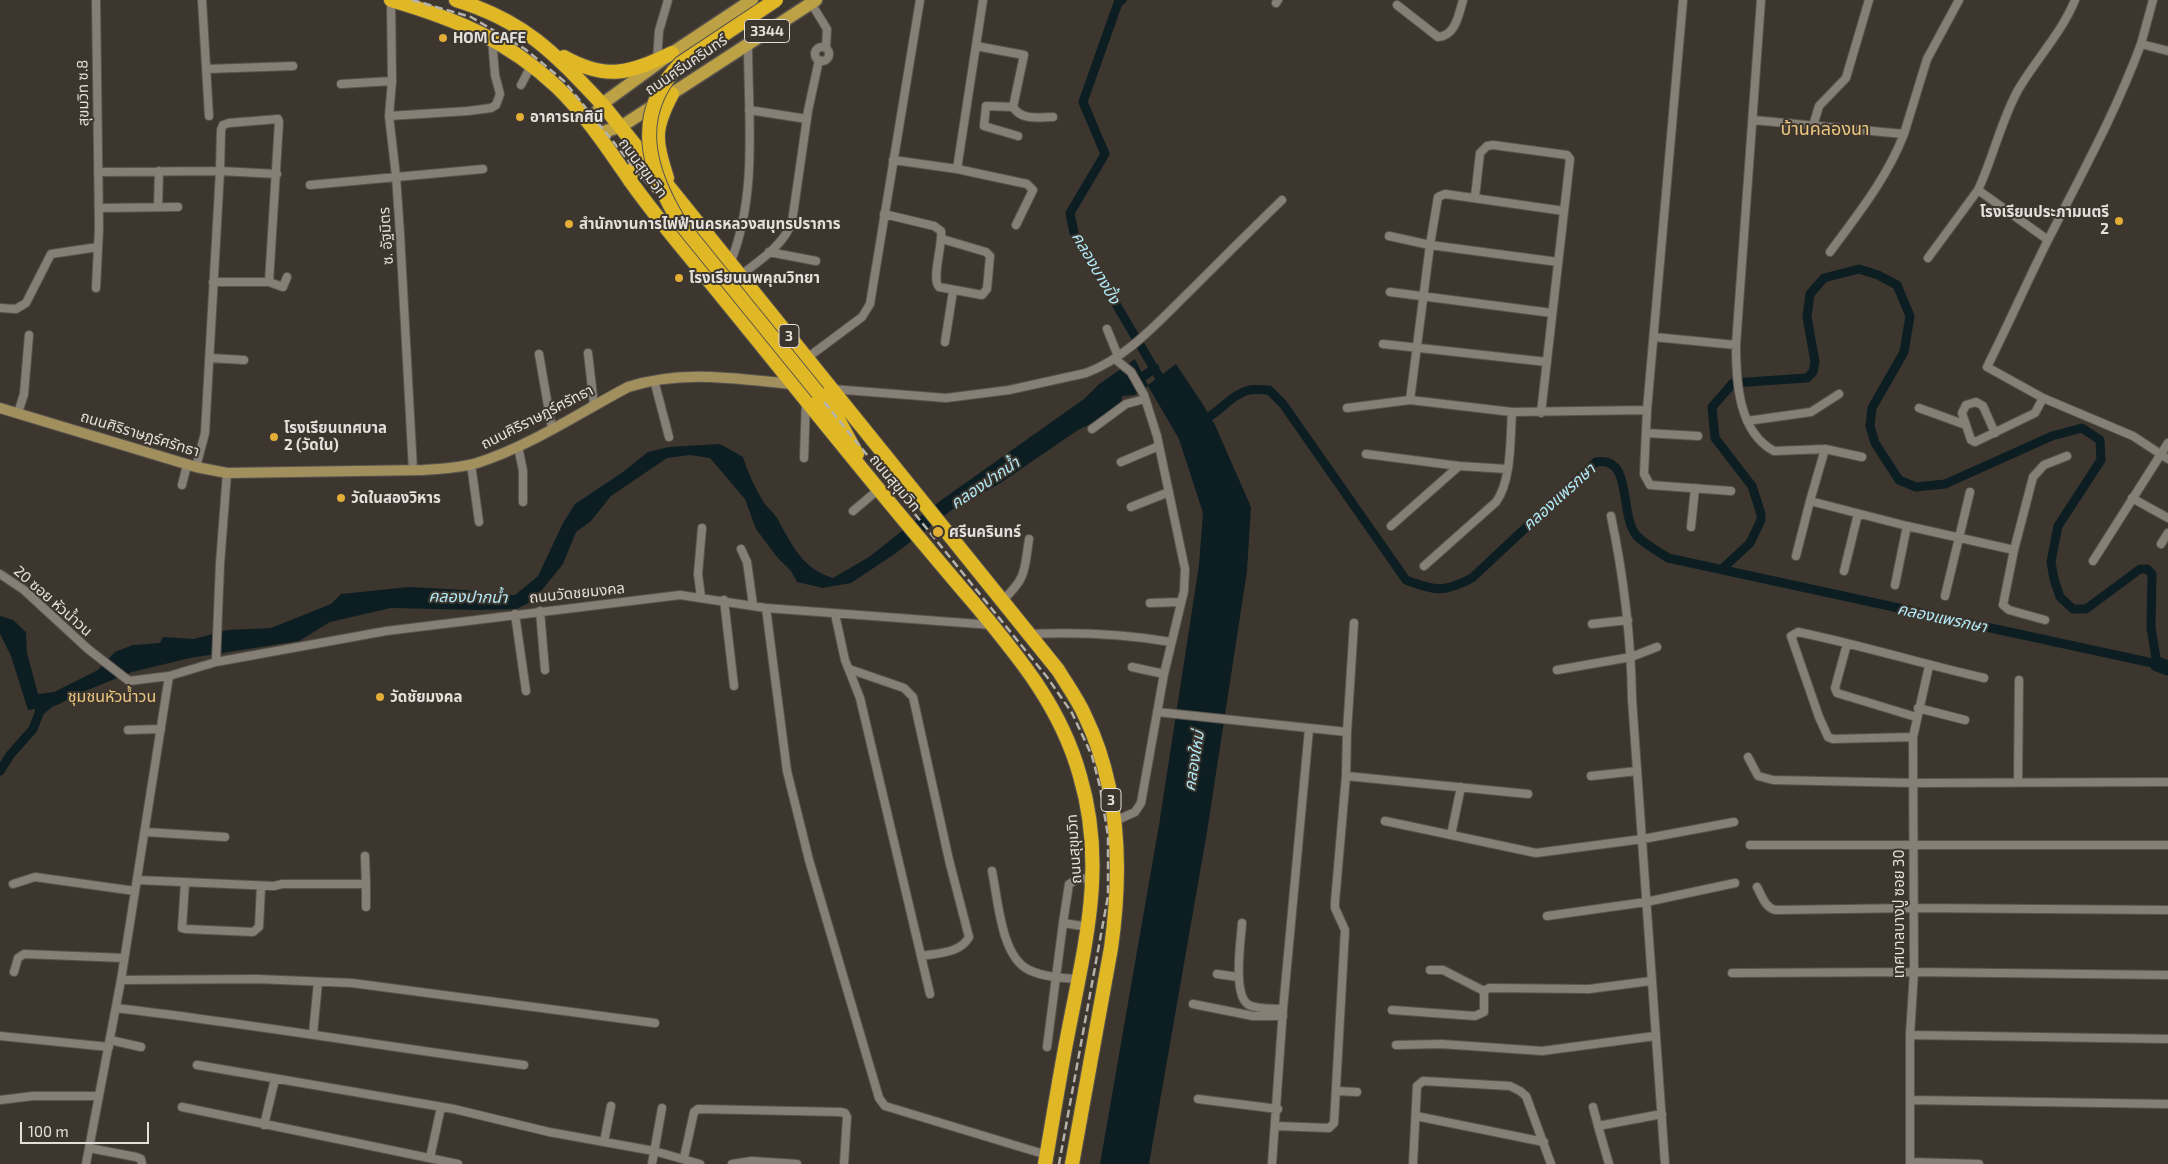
<!DOCTYPE html>
<html>
<head>
<meta charset="utf-8">
<style>
	body { margin:0 }
	#map { position:relative; width:2168px; height:1164px; overflow:hidden; background:#3d362f; font-family:"Exo 2",sans-serif }
	canvas { display:block }
	.scale { position:absolute; left:20px; top:1122px; width:129px; height:22px; box-sizing:border-box; border:2px solid #e3dfda; border-top:0; padding-left:6px; font-size:15px; line-height:18px; white-space:nowrap; color:#e3dfda; -webkit-text-stroke:4px #3d362f; paint-order:stroke }
</style>
</head>
<body>
<div id="map">
<canvas width="2168" height="1164"></canvas>
<div class="scale">100 m</div>
</div>
<script>
const context = document.querySelector('canvas').getContext('2d');
context.lineJoin = 'round';
function fillPath(path, color) {
  context.fillStyle = color;
  context.fill(path, 'evenodd');
}
function strokePath(path, color, width, dash) {
  context.strokeStyle = color;
  context.lineWidth = width;
  context.lineCap = dash ? 'butt' : 'round';
  context.setLineDash(dash || []);
  context.stroke(path);
}
function write(font, color, halo, rows, align = 'center') {
  context.font = font + ' "Exo 2","Noto Sans Thai",sans-serif';
  context.lineWidth = 4;
  context.setLineDash([]);
  context.textBaseline = 'middle';
  context.strokeStyle = halo;
  context.fillStyle = color;
  for (const [text, x, y, turn = 0] of rows) {
    context.save();
    context.translate(x, y);
    context.rotate((+turn || 0) * Math.PI / 180);
    context.textAlign = isNaN(turn) ? turn : align;
    if (halo) context.strokeText(text, 0, 0);
    context.fillText(text, 0, 0);
    context.restore();
  }
}
fillPath(new Path2D(`
	M1135,359L1148,385L1176,364L1202,403L1215,425L1251,507L1247,571L1207,832L1149,1164H1100L1159,825L1199,565L1203,513L1179,439L1148,386L1135,395L1122,396L1121,406L1099,420L1078,430L999,484L953,509L896,553L851,583L823,588L797,582L791,571L777,557L756,529L745,499L710,458L690,455L667,458L611,496L591,521L576,532L563,564L533,601L516,609L479,610L391,608L330,622L299,641L190,658L132,672L85,691L57,705L28,710L11,656L0,634V616L13,620L26,632L27,653L38,694L54,692L98,670L115,652L133,645L160,643L163,637L194,639L228,630L271,628L331,604L341,594L409,587L465,590L497,595H515L538,576L563,523L575,504L623,472L648,452L669,447L720,444L743,457C748,473 755,488 764,503C768,508 773,512 777,518C791,543 802,569 833,578L869,557L940,501L1084,399L1098,385Z`), '#0c1e22');
strokePath(new Path2D(`
	M1122,0L1118,3L1083,102L1105,154L1070,213L1074,233L1165,387
	M1134,383L1155,368
	M1210,416C1223,408 1233,394 1249,390C1255,389 1262,390 1269,390L1283,404L1406,580C1435,591 1444,593 1472,578L1596,462C1633,455 1619,513 1636,535C1644,544 1658,551 1668,558L2157,664L2151,628L2152,574L2147,569H2140L2086,609H2073L2060,597L2054,579L2051,562L2058,526L2101,460L2100,440L2082,428L2052,436L1945,484L1916,487L1899,480L1875,443L1870,426L1872,408L1904,352L1910,316L1897,285L1878,275L1859,269L1824,278L1810,294L1807,317L1815,362L1813,372L1807,378L1733,383L1712,407L1715,438L1752,486L1761,514V520L1750,543L1722,569
	M35,698L40,711L54,700
	M0,771L10,755L33,729L40,711`), '#0c1e22', 9);
strokePath(new Path2D(`
	M2157,664L2168,668`), '#0c1e22', 15);
const street = new Path2D(`
	M202,0L209,116
	M391,0L392,81L389,116L396,176L400,234L413,470
	M1683,0L1647,410L1644,474L1650,485L1731,491
	M1761,0L1736,345C1736,380 1738,432 1774,451L1825,449L1810,501L1907,526L2014,550L2033,477L2044,465L2067,456
	M2153,0L2141,44L2168,51
	M811,3L827,29L826,48
	M1276,3L1278,0
	M1397,5L1438,37C1456,36 1459,13 1463,0
	M2141,44C2116,112 2081,175 2048,240C2027,282 2008,325 1987,367L2043,398L2133,436L2168,459
	M976,46L1024,55L1013,107C1022,121 1038,117 1053,117
	M815 54a7 7 0 1 1 14 0a7 7 0 1 1-14 0Z
	M657,60L659,31L668,0
	M207,69L293,66
	M341,84L392,81
	M521,85L531,66
	M1013,107L986,106L984,126L1018,136
	M749,110L807,119
	M389,116L468,111L491,108L496,105L500,94L495,75L492,39
	M1753,120L1904,134L1927,59L1959,0
	M1813,126L1819,106L1846,78L1869,0
	M893,160L957,169L1027,184L1033,190L1016,225
	M957,169L983,0
	M98,172L220,171L277,174
	M310,185L483,169
	M1475,197L1480,153L1487,146L1493,145L1567,155L1570,159L1541,413
	M158,207L159,171
	M99,208L178,207
	M884,214L934,226L941,231C943,245 931,279 939,287L982,295L987,289L990,256L986,252L942,239
	M1389,236L1430,245L1558,262
	M2048,240L1978,190C1993,158 2001,121 2018,90C2036,59 2061,34 2075,0
	M769,252L816,261
	M1830,252C1858,214 1887,178 1904,134
	M1928,258L1978,190
	M731,261C758,193 748,115 748,43
	M741,275C760,260 783,246 792,222L808,111L819,60
	M269,282L283,287L287,277
	M96,288L99,228L96,0
	M1390,292L1552,313
	M0,308L16,309L26,303L51,254L98,247
	M1107,329L1118,356
	M1654,337L1736,345
	M945,342L953,291
	M1383,344L1547,362
	M588,353L594,405
	M539,354L552,429
	M210,358L244,360
	M807,358L862,317L870,304L920,0
	M654,380L669,437
	M832,389L946,398L1009,390L1086,373C1128,357 1159,321 1190,291C1221,260 1251,230 1282,200
	M1410,400L1430,245L1438,197L1445,194L1564,211
	M1347,408L1410,400L1512,412L1647,410
	M1919,408L1966,425
	M18,413L24,394L29,335
	M1747,421L1811,412L1839,394
	M1092,429L1126,404L1145,399
	M1646,433L1698,436
	M1995,433L1983,406L1976,402L1966,405L1962,413L1971,440L1975,442L2035,413L2043,398
	M518,446L523,471V502
	M1825,449L1862,457
	M1366,454L1459,466L1507,469
	M804,458L806,400
	M1121,462L1159,446
	M471,464L479,522
	M196,467L205,433L220,171L221,130L223,125L229,123L278,119L279,122L269,282H213
	M182,485L187,465
	M2132,498L2168,518
	M1131,507L1169,492
	M853,511L879,489
	M1611,516C1624,578 1631,636 1632,699L1665,1164
	M1391,526L1459,466
	M1691,527L1695,488
	M2161,544L2168,533
	M741,549L747,562L753,605
	M2014,550L2003,605L2009,610L2045,620
	M1796,556L1810,501
	M2093,561L2168,443
	M1424,566L1496,502C1512,480 1510,439 1512,412
	M1844,571L1858,514
	M0,574L24,590L88,649L129,681L169,676L216,662L386,631L680,595L766,608L992,625
	M1895,585L1907,526
	M1945,596L1970,492
	M701,597L698,574L702,528
	M724,600L734,686
	M1002,601C1027,577 1024,572 1029,539
	M1150,603L1181,602
	M766,608L787,771L809,860L879,1098L885,1106L1047,1155
	M540,611L545,670
	M515,614L526,691
	M835,614L845,660L860,698L930,994
	M1592,624L1628,620
	M1028,634C1074,632 1126,634 1171,642
	M1847,644L1835,688L1837,693L1916,717
	M216,662L220,564L227,473
	M1132,667L1164,674
	M849,669L904,688L913,697L949,860L969,937C961,953 938,953 922,956
	M1557,670L1631,657L1657,647
	M1918,708L1965,720
	M1157,712L1347,732L1346,776L1335,902V908L1345,930L1334,1123L1329,1128L1276,1126
	M128,730L161,729
	M1347,732L1354,623
	M1913,737L1833,739L1828,737L1819,717L1791,636L1798,632C1861,645 1922,664 1984,678
	M1748,757L1758,776L1773,780L1914,783L2168,782
	M1346,776L1528,794
	M1591,776L1637,771
	M2018,782L2019,680
	M1115,821L1135,812L1141,803L1164,674L1184,591L1185,569L1157,436L1144,395L1131,372L1115,359
	M1385,821L1536,853L1643,839L1734,822
	M145,832L225,837
	M1451,835L1461,787
	M1750,845H2168
	M992,871C998,899 1001,957 1029,970C1044,977 1062,978 1078,979
	M137,880L274,886L282,884H366L365,856
	M185,883L182,928L186,929L253,932L259,927L261,886
	M13,884L35,877L135,891
	M1757,887C1762,896 1765,908 1776,910L1913,908L2168,910
	M366,907V884
	M1547,916L1646,902L1735,883
	M1063,923L1069,884L1078,879L1094,878
	M1242,923C1241,940 1232,996 1249,1005C1258,1010 1273,1008 1283,1009
	M1430,970H1443L1484,991
	M14,972L18,958L24,954L124,958
	M1732,973L1914,972L2168,975
	M1217,974L1238,977
	M121,980L257,979L352,983L655,1023
	M1193,1004L1253,1016H1283
	M116,1008C252,1024 387,1047 524,1065
	M1392,1010L1475,1016L1484,1012V991L1489,988L1589,989L1651,981
	M313,1034L318,982
	M1910,1035L2168,1039
	M0,1036L109,1047
	M110,1040L141,1047
	M1396,1045L1441,1044L1542,1051L1655,1036
	M1047,1047L1063,923L1089,927
	M197,1065L454,1109L549,1132L654,1151L700,1164
	M1336,1091L1357,1092
	M1198,1099L1278,1109
	M0,1100L33,1096H98
	M1911,1100L2168,1104
	M182,1107L458,1164
	M1593,1107L1598,1126
	M1416,1116L1544,1142
	M264,1125L275,1079
	M604,1142L611,1106
	M89,1148L136,1157L141,1159L142,1164
	M430,1158L441,1107
	M684,1158L694,1112L698,1109L840,1112L845,1113L847,1117L844,1164
	M1910,1162L1979,1164
	M86,1164L121,980L169,676
	M652,1164L662,1108
	M732,1164L752,1161L797,1164
	M1272,1164L1283,1009L1309,729
	M1413,1164L1417,1086L1423,1081L1510,1086L1520,1091L1526,1096L1551,1164
	M1609,1164L1598,1126L1662,1114
	M1910,1164V1035L1914,972L1913,737L1929,666`);
const secondary = new Path2D(`
	M0,408L196,467L227,473L423,470C441,469 459,468 477,463C530,446 579,413 628,387C683,369 737,379 793,384`);
const primary = new Path2D(`
	M589,124L602,104L672,53L752,0
	M597,134L622,126L816,0`);
const highway = new Path2D(`
	M391,0C456,19 507,40 557,87C585,114 607,147 629,179C654,215 683,248 710,282C773,359 835,437 899,514C924,544 949,574 974,603C1019,657 1061,707 1080,776C1106,864 1086,940 1069,1028C1060,1073 1053,1119 1045,1164
	M456,0C525,21 554,53 602,104L1058,670C1067,685 1078,700 1085,716C1120,788 1122,871 1111,948L1072,1164
	M564,57C607,81 630,73 672,53
	M667,178C655,139 653,130 672,94
	M630,181L631,172L636,166L652,164
	M818,393L838,419L857,454`);
strokePath(street, '#59544e', 10);
strokePath(secondary, '#59544e', 12);
strokePath(primary, '#59544e', 15);
strokePath(highway, '#59544e', 16);
strokePath(street, '#867f76', 8);
strokePath(secondary, '#a1905e', 10);
strokePath(primary, '#bca145', 12);
strokePath(highway, '#e0b825', 14);
strokePath(new Path2D(`
	M412,0L471,17L525,49L564,81L1047,677L1072,713L1092,756L1100,787L1108,836V896L1059,1164`), '#b5b1ab', 2.5, [8, 4]);
const highwayBridge = new Path2D(`
	M776,0L681,63C631,113 647,170 680,223L818,393`);
strokePath(highwayBridge, '#59544e', 16, []);
strokePath(highwayBridge, '#e0b825', 14);
for (const [x, y, r, color] of [
	[443,38,5,"#e3ae35"],
	[520,117,5,"#e3ae35"],
	[2119,221,5,"#e3ae35"],
	[569,224,5,"#e3ae35"],
	[679,278,5,"#e3ae35"],
	[274,437,5,"#e3ae35"],
	[341,498,5,"#e3ae35"],
	[938,532,6,"#e3ae35"],
	[380,697,5,"#e3ae35"]
]) {
  const dot = new Path2D();
  dot.arc(x, y, r, 0, 2 * Math.PI);
  context.fillStyle = color;
  context.fill(dot);
  strokePath(dot, '#3d362f', 2);
}
for (const [x, y, w] of [
	[767,31,45],
	[789,336,20],
	[1111,800,20]
]) {
  const box = new Path2D();
  box.roundRect(x - w / 2, y - 11.5, w, 23, 4);
  context.fillStyle = '#3d362f';
  context.fill(box);
  strokePath(box, '#e3dfda', 1);
}
write('bold 14px', '#e3dfda', null, [
	["3344",767,31],
	["3",789,336],
	["3",1111,800]
]);
write('bold 15px', '#e3dfda', '#3d362f', [
	["HOM CAFE",453,38],
	["อาคารเกศินี",530,117],
	["โรงเรียนประภามนตรี",2109,212,"right"],
	["2",2109,229,"right"],
	["สำนักงานการไฟฟ้านครหลวงสมุทรปราการ",579,224],
	["โรงเรียนนพคุณวิทยา",689,278],
	["โรงเรียนเทศบาล",284,428],
	["2 (วัดใน)",284,445],
	["วัดในสองวิหาร",351,498],
	["ศรีนครินทร์",949,532],
	["วัดชัยมงคล",390,697]
], 'left');
write('15px', '#e3dfda', '#3d362f', [
	["ถนนศรีนครินทร์",686,65,-34],
	["สุขมวิท ซ.8",83,93,-91],
	["ถนนสุขุมวิท",643,168,53],
	["ซ. อัฐมิตร",386,236,-94],
	["ถนนศิริราษฎร์ศรัทธา",537,417,-27],
	["ถนนศิริราษฎร์ศรัทธา",140,434,17],
	["ถนนสุขุมวิท",895,483,50],
	["ถนนวัดชยมงคล",577,593,-6],
	["20 ซอย หัวน้ำวน",53,601,41],
	["ถนนสุขุมวิท",1074,849,-94],
	["เทศบาลบางปู ซอย 30",1899,914,-90]
]);
write('italic 16px', '#b1ebf8', '#3d362f', [
	["คลองบางปิ้ง",1096,268,60],
	["คลองปากน้ำ",985,483,-34],
	["คลองแพรกษา",1559,497,-42],
	["คลองปากน้ำ",468,597,1],
	["คลองแพรกษา",1942,618,12],
	["คลองใหม่",1194,761,-81]
]);
write('16px', '#ecc77f', '#3d362f', [
	["ชุมชนหัวน้ำวน",112,697]
]);
write('18px', '#ecc77f', '#3d362f', [
	["บ้านคลองนา",1825,129]
]);
</script>
</body>
</html>
